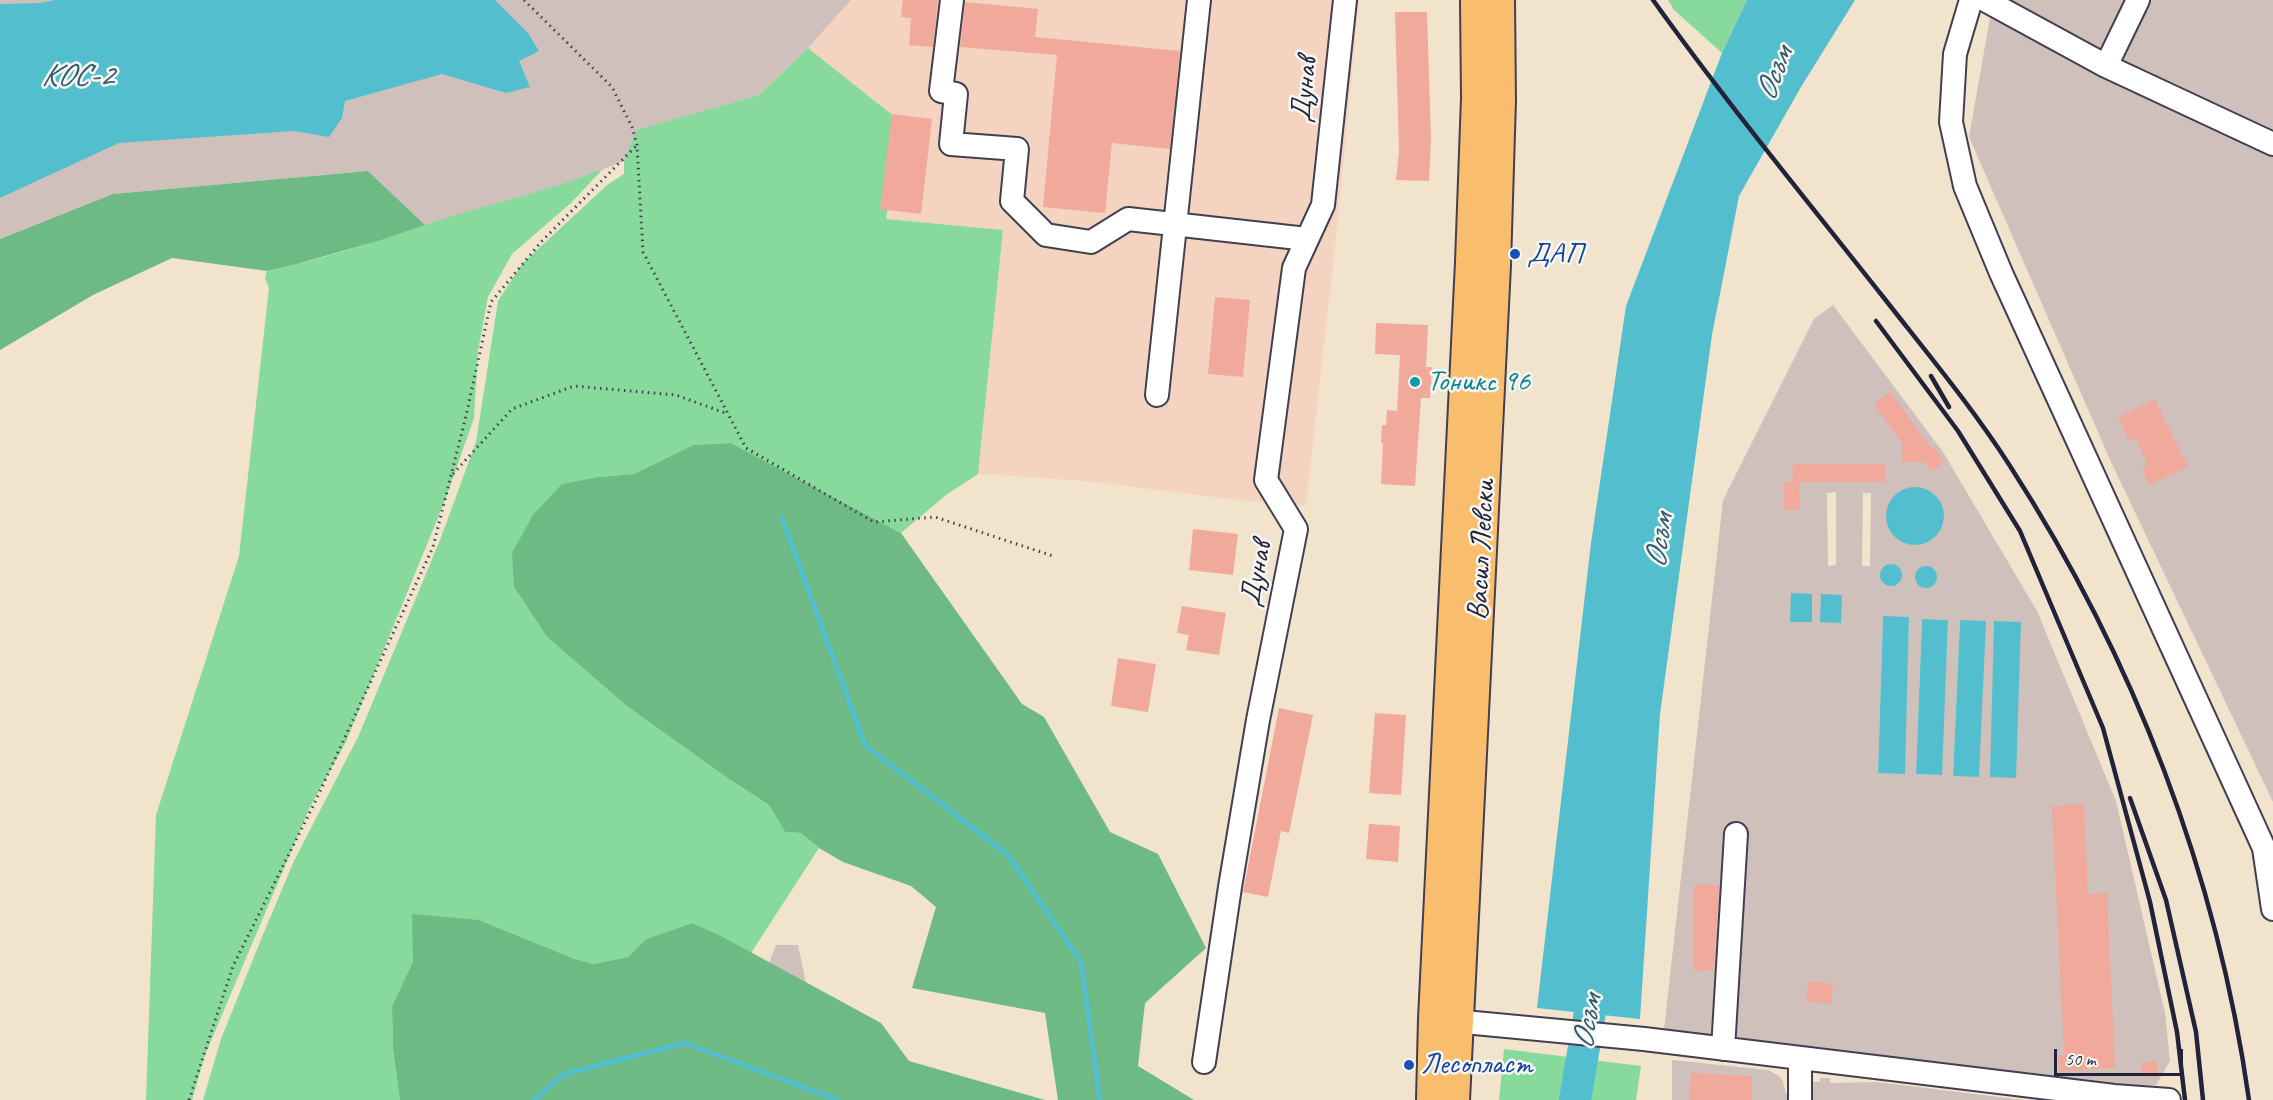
<!DOCTYPE html>
<html>
<head>
<meta charset="utf-8">
<style>
	body { margin:0 }
	#map { position:relative; width:2273px; height:1100px; overflow:hidden; background:#f2e4cc; font-family:Caveat,sans-serif }
	canvas { display:block }
	.scale { position:absolute; left:2054px; top:1049px; width:129px; height:27px; box-sizing:border-box; border:3px solid #22223b; border-top:0; padding-left:8px; font-size:18px; line-height:21px; white-space:nowrap; color:#22223b; -webkit-text-stroke:4px #f6f6f2; paint-order:stroke }
</style>
</head>
<body>
<div id="map">
<canvas width="2273" height="1100"></canvas>
<div class="scale">50 m</div>
</div>
<script>
const context = document.querySelector('canvas').getContext('2d');
context.lineJoin = 'round';
function fillPath(path, color) {
  context.fillStyle = color;
  context.fill(path, 'evenodd');
}
function strokePath(path, color, width, dash) {
  context.strokeStyle = color;
  context.lineWidth = width;
  context.lineCap = dash ? 'butt' : 'round';
  context.setLineDash(dash || []);
  context.stroke(path);
}
function write(font, color, halo, rows, align = 'center') {
  context.font = font + ' Caveat,sans-serif';
  context.lineWidth = 5;
  context.setLineDash([]);
  context.textBaseline = 'middle';
  context.strokeStyle = halo;
  context.fillStyle = color;
  for (const [text, x, y, turn = 0] of rows) {
    context.save();
    context.translate(x, y);
    context.rotate((+turn || 0) * Math.PI / 180);
    context.textAlign = isNaN(turn) ? turn : align;
    if (halo) context.strokeText(text, 0, 0);
    context.fillText(text, 0, 0);
    context.restore();
  }
}
fillPath(new Path2D(`
	M851,0H1359L1336,239L1306,506L1239,500L1086,481L978,474L1003,230L886,219L900,121L808,48Z`), '#f4d3c1');
fillPath(new Path2D(`
	M0,0H851L808,48L759,95L637,130L624,161L574,181L425,225L368,171L113,194L0,239Z
	M1997,0H2273V802L2111,462L1969,137L1991,12Z
	M1833,305L1943,452L2037,611L2116,801L2165,1013L2170,1061L2156,1085H2108L1836,1053L1664,1030L1723,500L1814,319ZM1900,491L1944,520L1942,527L1932,540L1916,545L1893,534L1886,519L1889,503ZM1836,492V565L1828,566L1827,493ZM1863,493H1871L1870,566H1862ZM1883,617L1909,618L1904,773L1878,772ZM1922,619L1948,620L1941,775L1916,774ZM1960,620L1979,776V777L1953,775Z
	M776,945H798L806,983L769,963Z
	M1672,1060L1768,1070L1779,1076L1783,1081L1786,1094L1813,1095V1082H1820V1078H1830V1083L1876,1082L2024,1100H1672Z`), '#d0c0bc');
fillPath(new Path2D(`
	M1668,0H1747L1722,53L1674,10Z
	M808,48L900,121L886,219L1003,230L978,474L946,495L901,533L731,443L693,445L634,474L599,477L514,587L547,637L628,707L729,779L769,805L785,832L801,833L819,848L751,953L692,923L646,939L628,957L593,964L575,959L479,920L413,961L392,1008L393,1050L400,1100H203L221,1039L262,937L294,861L359,735L440,540L476,442L498,301L522,264L607,185L624,174V161L636,130L759,95Z
	M603,169L571,203L512,254L488,297L478,351L474,418L446,498L346,742L310,807L205,1055L192,1100H146L156,815L239,556L269,288L265,278L267,271C321,260 373,242 425,225C484,205 546,192 603,169Z
	M1504,1049L1641,1066L1636,1100H1499Z`), '#88da9c');
fillPath(new Path2D(`
	M368,171L425,225L381,240L297,264L267,271L172,258L93,295L0,350V239L113,194Z
	M731,443L901,533L1022,704L1044,717L1110,832L1158,854L1206,948L1145,1003L1138,1066L1194,1100H1058L1045,1013L912,988L936,907L911,886L843,862L819,848L801,833L785,832L769,805L729,779L628,707L547,637L514,587L512,553L533,515L562,484L599,477L634,474L693,445Z
	M412,914L479,920L575,959L593,964L628,957L646,939L692,923L721,936L881,1023L909,1061L1045,1100H400L393,1050L392,1007L413,961Z`), '#6eba84');
fillPath(new Path2D(`
	M55,0H495L528,33L539,51L519,61L530,87L506,93L442,74L345,101L342,118L329,137L294,131L119,143L0,198V4L40,3Z
	M1747,0H1855L1801,87L1739,196L1712,335L1660,714L1640,1019L1537,1008L1591,543L1626,306L1722,53Z
	M1886 516a29 29 0 1 1 58 0a29 29 0 1 1-58 0Z
	M1880 575a11 11 0 1 1 22 0a11 11 0 1 1-22 0Z
	M1915 577a11 11 0 1 1 22 0a11 11 0 1 1-22 0Z
	M1791,593L1812,594V622H1790Z
	M1821,594L1842,595L1841,623L1820,622Z
	M1883,616L1909,617L1905,774L1878,773Z
	M1922,619L1948,620L1942,775L1916,774Z
	M1960,620L1986,621L1979,777L1953,776Z
	M1994,621L2021,622L2016,778L1990,777Z`), '#53bfce');
strokePath(new Path2D(`
	M782,518L865,745L1008,855L1081,962L1100,1100
	M534,1100L564,1074L685,1043L838,1100`), '#53bfce', 5);
strokePath(new Path2D(`
	M1575,1100L1597,971`), '#53bfce', 32);
fillPath(new Path2D(`
	M903,0H938L933,47L909,45L911,18L901,17Z
	M965,2L1038,9L1035,37L1180,51L1170,149L1112,143L1105,213L1043,207L1057,55L960,47Z
	M1395,12H1427L1431,139L1429,181L1396,180L1399,151Z
	M892,114L932,119L921,214L880,209Z
	M1215,297L1250,300L1243,377L1208,374Z
	M1376,323L1428,325L1426,367H1432L1430,398H1421L1415,486L1381,484L1383,443H1381L1382,425H1386L1387,410L1397,411L1400,355L1375,354Z
	M1890,392L1932,449L1934,447L1944,463L1931,471L1925,462H1902V443L1874,404Z
	M2155,399L2188,467L2150,485L2142,468L2148,465L2135,438L2129,441L2118,417Z
	M1793,464H1885V482H1800L1799,510H1784V482H1792Z
	M1193,529L1238,534L1233,575L1189,570Z
	M1182,606L1226,613L1219,655L1186,650L1189,635L1177,633Z
	M1118,658L1156,664L1148,712L1111,706Z
	M1279,708L1313,715L1289,833L1281,831L1268,897L1243,892Z
	M1375,713L1406,715L1401,795L1369,793Z
	M2084,804L2088,894L2107,893L2115,1068L2059,1071L2058,1055H2064L2052,806Z
	M1369,824L1400,826L1398,862L1366,859Z
	M1694,885H1719L1714,970L1694,971Z
	M1808,981L1833,984L1831,1004L1806,1001Z
	M2157,1061V1077H2142L2141,1062Z
	M1691,1073L1752,1076V1100H1689Z`), '#f0a99b');
const minor = new Path2D(`
	M952,0L941,91L956,94L951,144L1017,149L1012,201L1046,235L1091,242L1128,219L1307,239
	M1971,0L1955,54L1951,122L1965,186L2001,273L2264,848L2273,909
	M1985,0L2106,66L2273,144
	M2106,66L2138,0
	M1157,395L1199,0
	M1443,1020L1644,1039L2114,1096L2169,1100
	M1723,1049L1736,834
	M1204,1062L1230,887L1258,720L1296,529L1266,480L1294,268L1323,205L1345,0
	M1800,1100V1059`);
const major = new Path2D(`
	M1431,1100L1433,1019L1470,262L1476,98L1475,0
	M1455,1100L1496,265L1501,100L1500,0`);
strokePath(minor, '#413f51', 26);
strokePath(major, '#413f51', 32);
strokePath(new Path2D(`
	M524,0L612,87L632,127L637,145L643,252L746,448L874,522L935,517L1053,556
	M453,474L512,409L574,386L676,395L725,413
	M189,1100L233,966L315,802L433,547L466,416L491,302L541,242L637,145`), '#413f51', 3, [1.5, 4.5]);
strokePath(minor, '#fff', 22);
strokePath(major, '#f9be6d', 28);
strokePath(new Path2D(`
	M1653,0C1726,102 1806,199 1884,298C1927,353 1972,407 2010,466C2134,658 2217,874 2249,1100
	M1876,321L1958,431L2020,531L2103,728L2150,902L2177,1032L2185,1100
	M1931,376L1949,407
	M2130,798L2166,900L2196,1032L2203,1100`), '#22223b', 4.5);
for (const [x, y, r, color] of [
	[1515,254,6,"#1a4fb4"],
	[1415,382,6,"#0f9aa8"],
	[1409,1065,6,"#1a4fb4"]
]) {
  const dot = new Path2D();
  dot.arc(x, y, r, 0, 2 * Math.PI);
  context.fillStyle = color;
  context.fill(dot);
  strokePath(dot, '#f6f6f2', 2);
}
write('30px', '#22223b', '#f6f6f2', [
	["Дунав",1305,90,-84],
	["Васил Левски",1482,550,-87],
	["Дунав",1257,574,-79]
]);
write('30px', '#164399', '#f6f6f2', [
	["ДАП",1527,254],
	["Лесопласт",1421,1065]
], 'left');
write('30px', '#0d838f', '#f6f6f2', [
	["Тоникс 96",1427,382]
], 'left');
write('italic 32px', '#33596e', '#f6f6f2', [
	["Осъм",1775,74,-69],
	["КОС-2",77,77],
	["Осъм",1660,541,-82],
	["Осъм",1588,1022,-80]
]);
</script>
</body>
</html>
